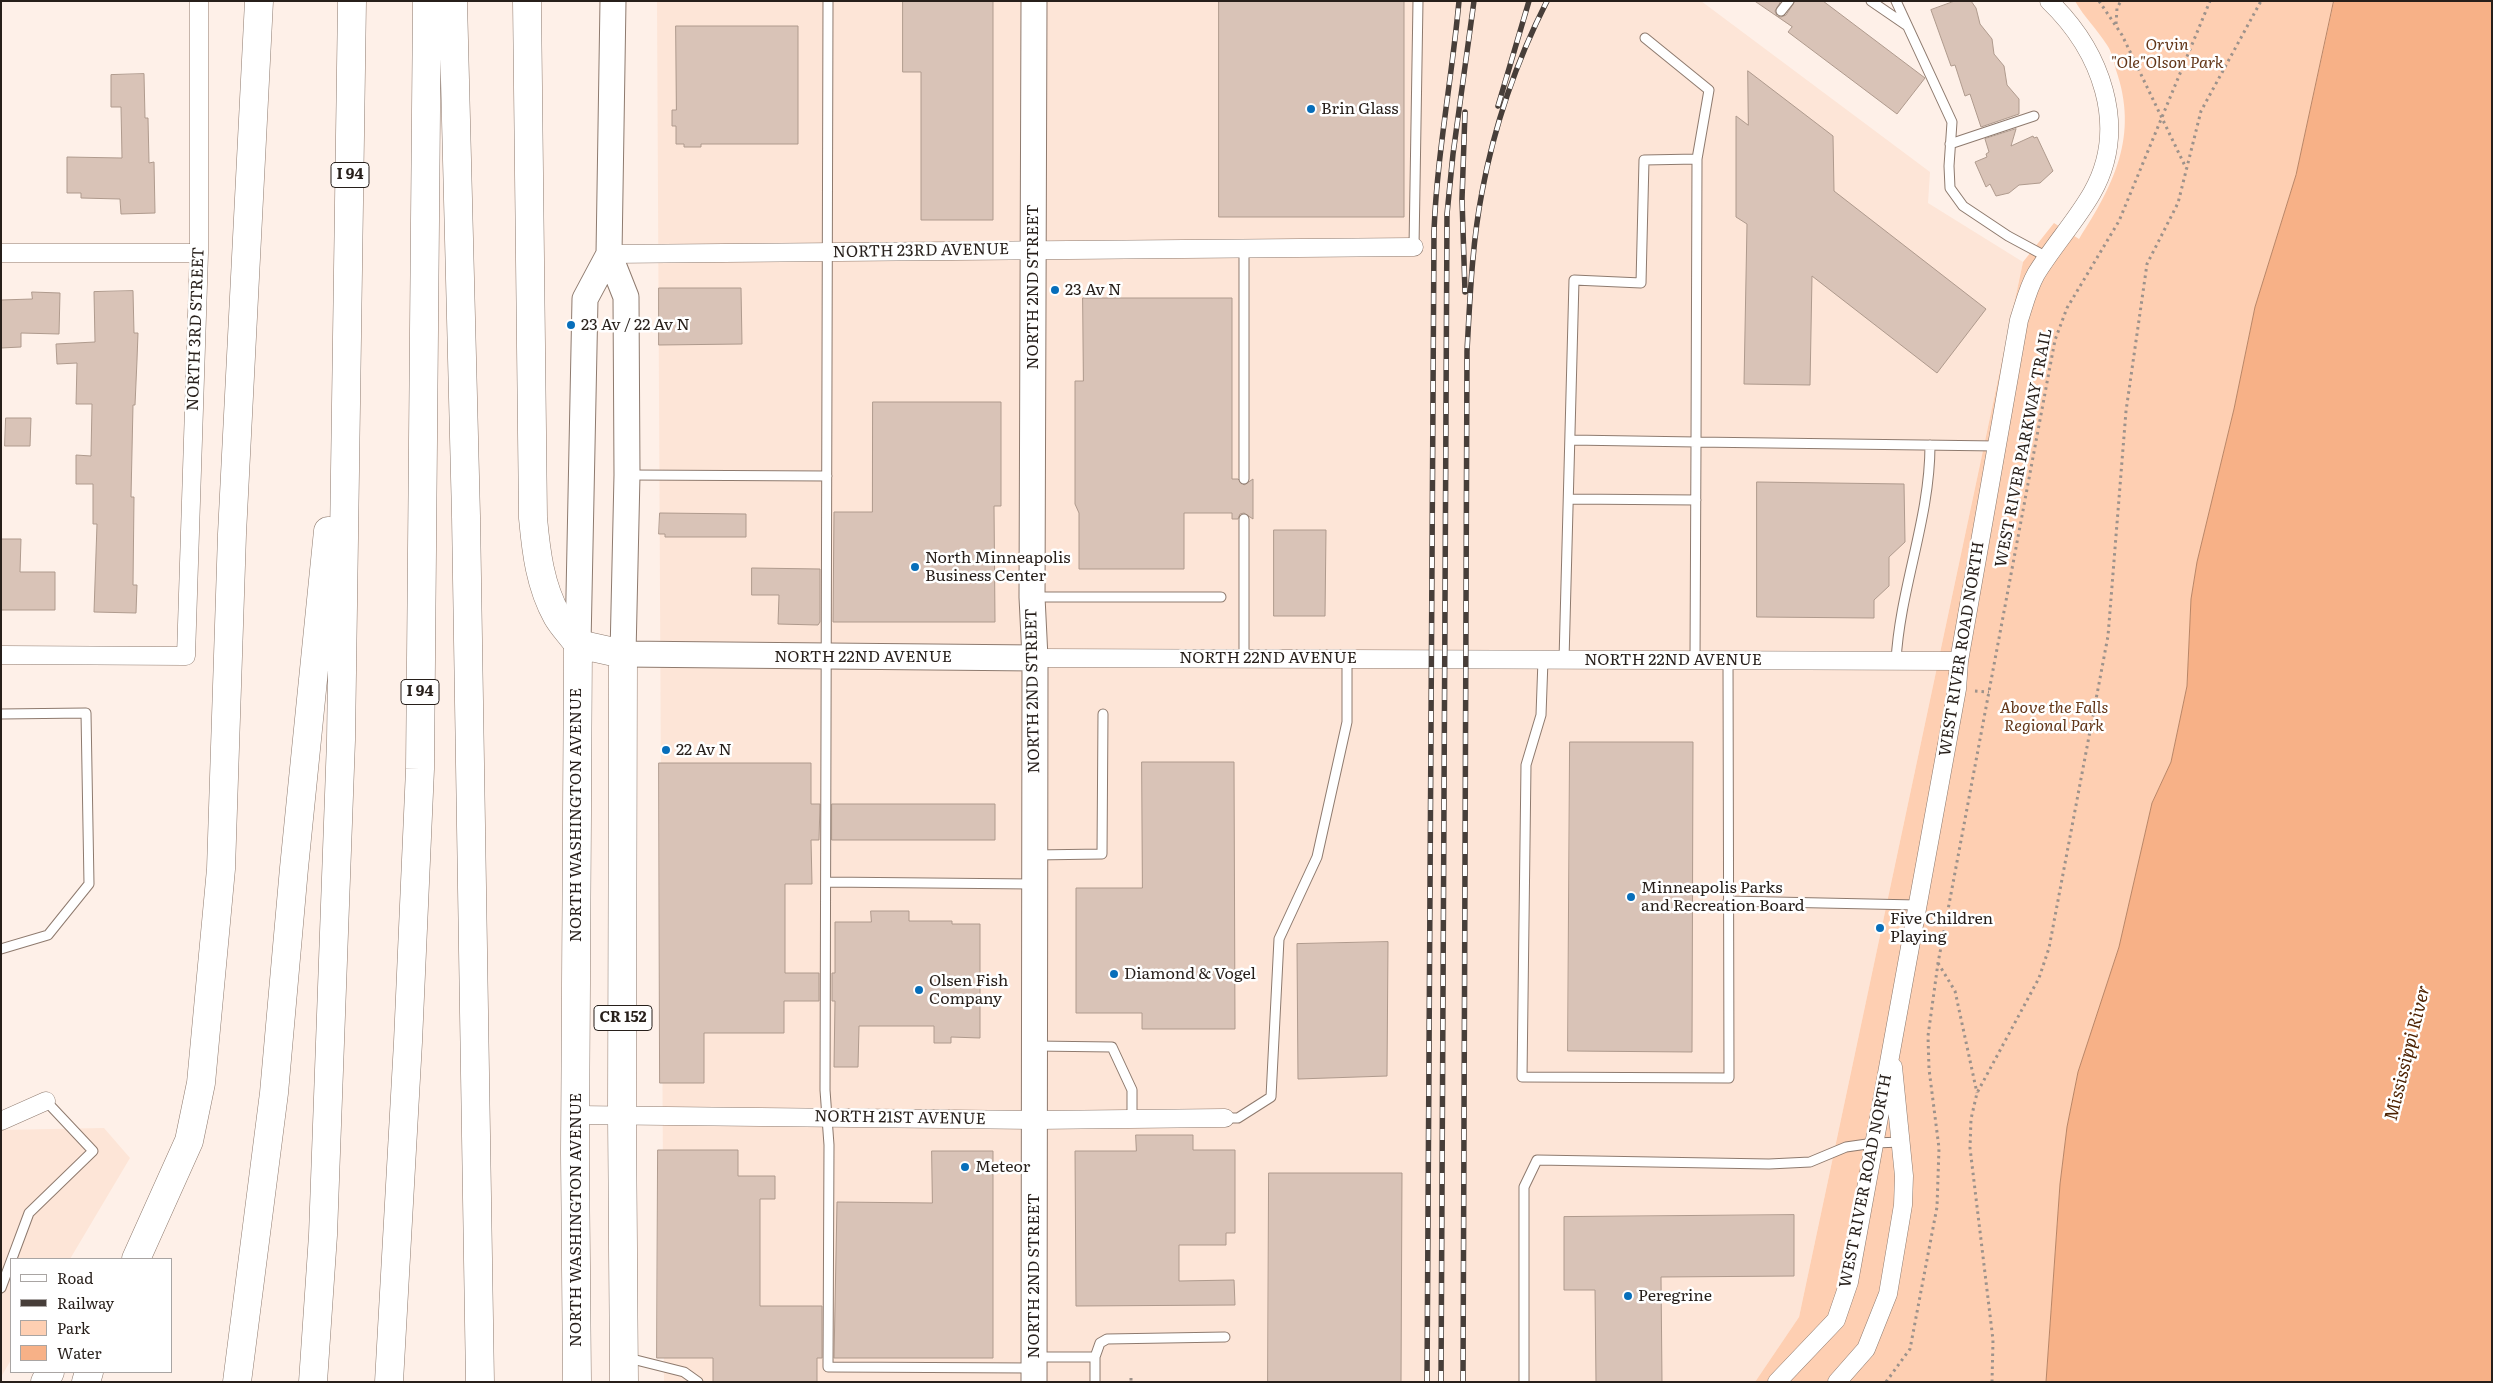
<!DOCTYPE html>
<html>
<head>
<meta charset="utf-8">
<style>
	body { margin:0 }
	#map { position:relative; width:2493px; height:1383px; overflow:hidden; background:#fef0e8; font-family:Literata,serif }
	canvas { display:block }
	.frame { position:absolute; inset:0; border:2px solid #271f1a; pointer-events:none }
	.legend { position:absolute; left:10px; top:1258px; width:162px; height:115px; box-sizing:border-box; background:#fff; border:1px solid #a9a5a3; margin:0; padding:6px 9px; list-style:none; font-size:15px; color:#271f1a }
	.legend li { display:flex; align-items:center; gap:10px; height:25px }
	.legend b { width:25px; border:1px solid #a9a5a3 }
</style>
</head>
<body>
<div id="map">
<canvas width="2493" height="1383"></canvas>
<div class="frame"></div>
<ul class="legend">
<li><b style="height:6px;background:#fff"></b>Road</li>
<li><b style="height:6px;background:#473e39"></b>Railway</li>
<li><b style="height:14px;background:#fecfb2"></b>Park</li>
<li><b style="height:14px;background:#f7b187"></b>Water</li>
</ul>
</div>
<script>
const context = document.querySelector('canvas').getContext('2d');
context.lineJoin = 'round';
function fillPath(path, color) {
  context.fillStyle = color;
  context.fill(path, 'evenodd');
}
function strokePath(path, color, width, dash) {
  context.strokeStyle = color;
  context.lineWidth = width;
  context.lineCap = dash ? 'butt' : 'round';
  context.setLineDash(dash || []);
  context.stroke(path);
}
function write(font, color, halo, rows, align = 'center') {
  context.font = font + ' Literata,serif';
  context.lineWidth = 5;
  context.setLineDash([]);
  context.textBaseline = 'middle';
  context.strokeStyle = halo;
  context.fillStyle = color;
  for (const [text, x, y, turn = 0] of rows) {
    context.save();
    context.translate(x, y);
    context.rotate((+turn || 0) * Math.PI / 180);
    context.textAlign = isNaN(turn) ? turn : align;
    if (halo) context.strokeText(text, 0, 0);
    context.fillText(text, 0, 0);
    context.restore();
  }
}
fillPath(new Path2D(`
	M657,1H1701L1930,172L1928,203L2023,262L1799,1317L1755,1382H664Z
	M104,1128L130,1158L70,1259H11V1360L1,1377V1130Z`), '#fde5d7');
fillPath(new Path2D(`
	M2075,1H2334L2296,175L2255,307L2234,409L2197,562L2191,599L2187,686L2171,762L2152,803L2119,947L2078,1072L2067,1127L2060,1184L2046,1382H1755L1799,1317L2023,262L2054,223L2079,239C2114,184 2139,136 2116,70C2114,62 2112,52 2107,45C2097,29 2084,17 2075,1Z`), '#fecfb2');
const water = new Path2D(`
	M2334,1H2492V1382H2046L2060,1184L2067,1127L2078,1072L2119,947L2152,803L2171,762L2187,686L2191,599L2197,562L2234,409L2255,307L2296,175Z`);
fillPath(water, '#f7b187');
strokePath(water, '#b98566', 1);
const building = new Path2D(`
	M903,1H993V220H921V72H903Z
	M1219,1H1404V217H1219Z
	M1755,1H1781L1775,11L1777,16L1781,17L1786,15L1795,1H1823L1925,78L1897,114L1788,32L1792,27Z
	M1955,1H1971L1976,8L1980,24L1992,39L1994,54L2004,66L2007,85L2019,99V114L1981,127L1970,94L1965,96L1955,65L1951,66L1931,10Z
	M676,26H798V144H701V147H684V144H676V126H672V110H676Z
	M1748,71L1833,136L1834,191L1986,309L1937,373L1812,276L1810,385L1744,384L1747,224L1736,217V116L1748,125Z
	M144,74L145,118H148L149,163L154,162L155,213L121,214L120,199L81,198V193H67V157L122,158L121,107H111V75Z
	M2016,129L2011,146L2033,136L2034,138L2037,137L2053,171L2040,183L2019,185L2009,193L1996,196L1990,184L1986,187L1975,162L1987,157L1986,154L1989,152L1985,139Z
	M659,288H741L742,344L659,345Z
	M133,291L134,333H138L137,360L135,405H133L131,497H134L133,585H137L136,613L94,612L97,524H93V484H76V455L91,456L92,404H76L77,363L57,364L56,344L95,342L94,292Z
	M32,292L60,293L59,334L21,333V347L1,348V300L32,299Z
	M1083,298H1232V479H1238L1244,485L1253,479V519L1244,513L1240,514L1238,519H1232V513H1184V569H1079V513L1075,504V381H1083Z
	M873,402H1001V506H994L995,622H833L834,512H872Z
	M6,418H31L30,446H5Z
	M1757,482L1904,484L1905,542L1889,557V586L1874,600V618L1757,617Z
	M660,513L746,514V537H665V534H659Z
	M1274,530H1326L1325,616H1274Z
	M1,539H21L20,572H55V610H1Z
	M752,568L820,569V622L818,625L778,624L779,595H752Z
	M1570,742H1693L1692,1052L1568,1051Z
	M1142,762H1234L1235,1029H1142V1013H1076V888H1142Z
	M659,763H811V804H820L819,840H811L812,884H785V973H819V1001H784V1033H704V1083H660Z
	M832,804H995V840H832Z
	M871,911H909V921H952V924H980V1038L951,1037V1043H934V1026H859L858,1067H834L835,1001H832V973H835V922H871Z
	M1388,942L1387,1076L1298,1079L1297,944Z
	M1136,1135H1193V1150H1235V1233H1226V1245H1179V1281L1234,1280L1235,1305L1076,1306L1075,1151H1136Z
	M658,1150H738V1176H775V1199H760V1306H822V1358H817V1382H713V1358H657Z
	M932,1151H993V1358H834L837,1202L932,1203Z
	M1269,1173H1402L1401,1382H1268Z
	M1794,1215V1276L1661,1277L1662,1382H1596L1595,1290H1564V1217Z`);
fillPath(building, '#d9c3b7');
strokePath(building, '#af9a8d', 1);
const lane = new Path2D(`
	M828,1L825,1090L829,1145L828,1367L1031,1368
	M1871,1L1906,25
	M1896,1L1952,122L1949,166L1950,188L1963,206L2008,236L2047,257
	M1781,11L1789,1
	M1645,38L1709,90L1697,159L1696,442L1997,446
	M1950,144L2034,116
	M1414,247L1418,1
	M1244,248V479
	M1571,440L1696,442L1695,660
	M630,475L827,476
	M1569,499L1696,500
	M1244,519V658
	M1035,597H1221
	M1543,660L1541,715L1526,765L1522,1077L1729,1078L1728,660
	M1564,660L1574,280L1641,283L1644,160L1697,159
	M1896,661C1900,588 1930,519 1930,445
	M1,714L86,713L89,884L48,935L1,949
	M1035,855L1102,854L1103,714
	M826,882L1032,884
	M1728,901L1917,905
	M1035,1046L1112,1047L1132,1090V1119
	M1225,1118H1238L1271,1097L1279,939L1317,857L1347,722V658
	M1,1288L29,1213L93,1151L46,1101
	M1037,1357H1095V1382
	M1095,1357L1100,1343L1107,1339L1225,1337
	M628,1358L684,1372L698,1382
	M1524,1382V1187L1537,1160L1769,1164L1810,1162L1846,1147L1874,1143L1902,1142`);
const street = new Path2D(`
	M1,253H199
	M609,254L1414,247
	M1,655L186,656L199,253V1
	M1035,658L1959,661
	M576,1115L1035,1120L1225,1118
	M1,1121L46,1101
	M1777,1382L1836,1320L1849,1282L1957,689L1959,661L2019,320C2024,305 2028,288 2036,274C2053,246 2076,221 2092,193C2130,126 2100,50 2049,1
	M1837,1382L1866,1349L1888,1294L1903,1205L1904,1176L1893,1067`);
const secondary = new Path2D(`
	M613,1L609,254L626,297L627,475L623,654L1035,658
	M578,644L585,299L609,254
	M1034,1382L1035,658L1032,597L1034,1`);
const primary = new Path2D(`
	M577,1382L575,1153L578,644L623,654L622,1115L624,1382`);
const highway = new Path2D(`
	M453,1L466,516L480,1382
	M527,1L533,518C536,551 540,586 557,616C562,625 571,634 578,644
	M136,1259L189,1141L201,1083L221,869L232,534L259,1
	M45,1382L50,1372
	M86,1382L89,1372
	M237,1382L274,1093L294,868L328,531
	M313,1382L323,1235L341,740L352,1
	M389,1382L408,1042L420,769L427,1`);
strokePath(lane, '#8e7a6e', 11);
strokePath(street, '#8e7a6e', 19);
strokePath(secondary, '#8e7a6e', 27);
strokePath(primary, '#8e7a6e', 29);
strokePath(highway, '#8e7a6e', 29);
strokePath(new Path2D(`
	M2099,1L2122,35L2186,168
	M2116,24L2117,8L2121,1
	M1975,691L1989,692
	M1938,963L1955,991L1977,1093
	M1131,1378V1382
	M1886,1382L1910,1349L1937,1207L1939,1148L1929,1069L1928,1036L1938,963L2055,340L2067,308L2119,221L2210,1
	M1992,1382L1993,1340L1970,1148L1971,1119L1977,1093L2039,978L2049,948L2108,636L2126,411L2147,264L2178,203L2201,111L2261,1`), '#9d928b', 3, [2.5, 4]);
strokePath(lane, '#fff', 9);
strokePath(street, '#fff', 18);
strokePath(secondary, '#fff', 25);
strokePath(primary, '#fff', 28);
strokePath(highway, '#fff', 28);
const rail = new Path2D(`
	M1498,106L1529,1
	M1465,112L1462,199L1465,292
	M1427,1382L1434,231C1437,154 1452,78 1459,1
	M1441,1382L1447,214L1453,154L1474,1
	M1463,1382L1467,351C1470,298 1472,244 1482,192C1494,127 1517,60 1547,1`);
strokePath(rail, '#473e39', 5.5);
strokePath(rail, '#fff', 4, [11]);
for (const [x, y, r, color] of [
	[1311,109,5,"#076eba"],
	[1055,290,5,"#076eba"],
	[571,325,5,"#076eba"],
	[915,567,5,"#076eba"],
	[666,750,5,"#076eba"],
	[1631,897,5,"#076eba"],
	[1880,928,5,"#076eba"],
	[1114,974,5,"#076eba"],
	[919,990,5,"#076eba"],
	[965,1167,5,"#076eba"],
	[1628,1296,5,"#076eba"]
]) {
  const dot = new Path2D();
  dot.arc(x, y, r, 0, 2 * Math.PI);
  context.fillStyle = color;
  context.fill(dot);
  strokePath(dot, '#fff', 2);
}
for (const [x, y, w] of [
	[350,175,38],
	[420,692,38],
	[623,1018,58]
]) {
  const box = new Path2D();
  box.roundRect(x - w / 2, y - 12.5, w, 25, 4);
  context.fillStyle = '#fff';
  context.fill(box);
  strokePath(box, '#271f1a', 1);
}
write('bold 15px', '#271f1a', null, [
	["I 94",350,175],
	["I 94",420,692],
	["CR 152",623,1018]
]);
write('italic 16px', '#623517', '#fff', [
	["Orvin",2167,45],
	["\"Ole\"Olson Park",2167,63],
	["Above the Falls",2054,708],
	["Regional Park",2054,726]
]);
write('16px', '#271f1a', '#fff', [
	["Brin Glass",1321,109],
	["23 Av N",1065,290],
	["23 Av / 22 Av N",581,325],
	["North Minneapolis",925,558],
	["Business Center",925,576],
	["22 Av N",676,750],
	["Minneapolis Parks",1641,888],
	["and Recreation Board",1641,906],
	["Five Children",1890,919],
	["Playing",1890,937],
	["Diamond & Vogel",1124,974],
	["Olsen Fish",929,981],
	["Company",929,999],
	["Meteor",975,1167],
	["Peregrine",1638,1296]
], 'left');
write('16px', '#271f1a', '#fff', [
	["NORTH 23RD AVENUE",921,251,-1],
	["NORTH 2ND STREET",1033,287,-90],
	["NORTH 3RD STREET",196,329,-88],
	["WEST RIVER PARKWAY TRAIL",2024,448,-79],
	["WEST RIVER ROAD NORTH",1962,649,-81],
	["NORTH 22ND AVENUE",863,657],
	["NORTH 22ND AVENUE",1268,658],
	["NORTH 22ND AVENUE",1673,660],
	["NORTH 2ND STREET",1033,691,-91],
	["NORTH WASHINGTON AVENUE",576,815,-90],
	["NORTH 21ST AVENUE",900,1118,1],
	["WEST RIVER ROAD NORTH",1866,1181,-79],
	["NORTH WASHINGTON AVENUE",576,1220,-90],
	["NORTH 2ND STREET",1034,1276,-90]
]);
write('italic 18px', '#4c2101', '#fff', [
	["Mississippi River",2408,1053,-76]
]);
</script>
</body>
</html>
